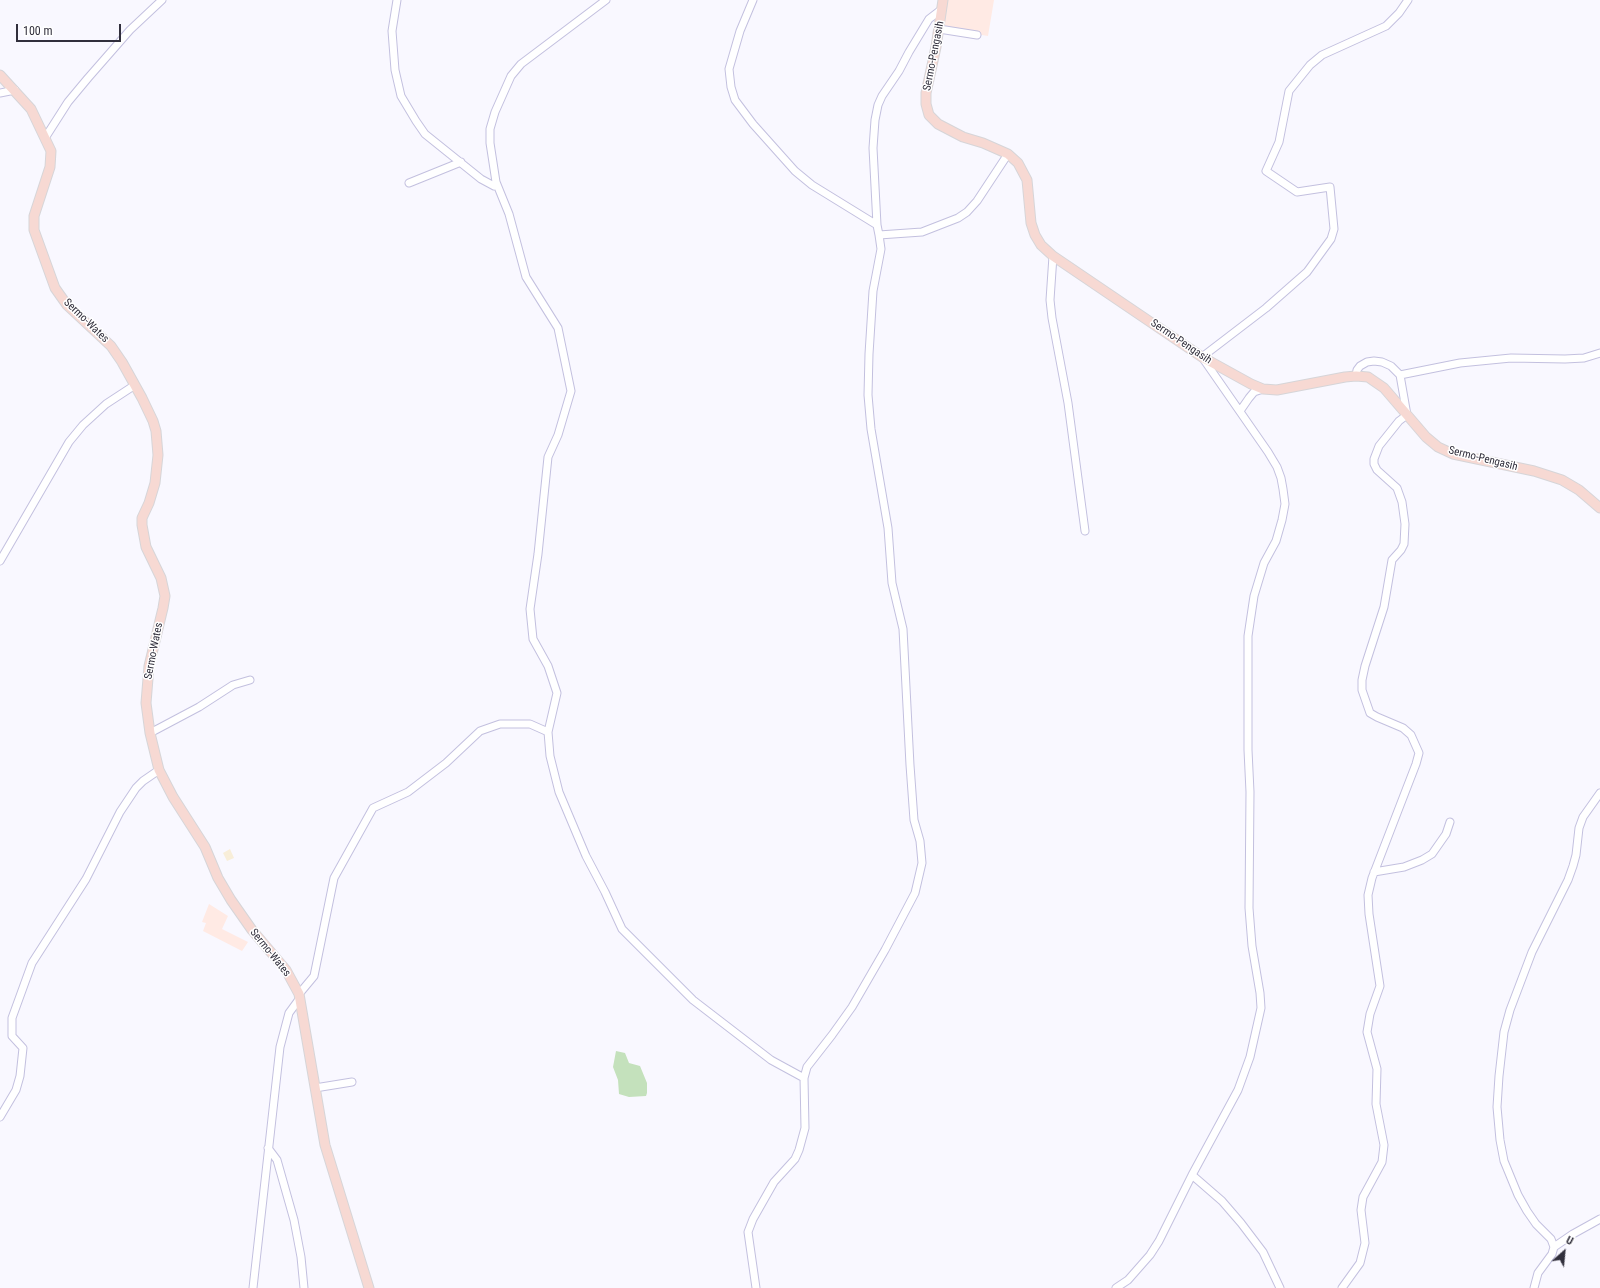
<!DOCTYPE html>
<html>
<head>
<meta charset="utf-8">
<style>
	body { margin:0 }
	#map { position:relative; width:1600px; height:1288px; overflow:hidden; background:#f9f8ff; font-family:"Roboto Condensed",sans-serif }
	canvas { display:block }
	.north { position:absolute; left:1544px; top:1232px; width:40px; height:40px; -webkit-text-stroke:3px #fff; paint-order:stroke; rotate:27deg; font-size:11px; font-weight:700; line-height:16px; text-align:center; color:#312f3c }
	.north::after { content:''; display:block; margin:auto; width:14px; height:18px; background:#312f3c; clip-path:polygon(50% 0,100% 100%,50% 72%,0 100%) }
	.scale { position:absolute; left:16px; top:24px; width:105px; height:18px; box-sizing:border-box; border:2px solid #312f3c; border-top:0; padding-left:5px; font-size:12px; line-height:14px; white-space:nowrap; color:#312f3c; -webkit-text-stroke:3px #fff; paint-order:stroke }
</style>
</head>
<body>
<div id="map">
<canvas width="1600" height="1288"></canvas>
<div class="north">U</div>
<div class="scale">100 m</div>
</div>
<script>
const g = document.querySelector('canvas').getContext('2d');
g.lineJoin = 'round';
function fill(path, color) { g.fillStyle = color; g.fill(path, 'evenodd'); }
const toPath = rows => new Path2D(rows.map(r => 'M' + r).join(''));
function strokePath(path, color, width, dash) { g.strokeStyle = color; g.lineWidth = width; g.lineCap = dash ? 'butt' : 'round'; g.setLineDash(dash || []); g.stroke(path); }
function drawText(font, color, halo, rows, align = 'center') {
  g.font = font + ' "Roboto Condensed",sans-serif'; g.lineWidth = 3; g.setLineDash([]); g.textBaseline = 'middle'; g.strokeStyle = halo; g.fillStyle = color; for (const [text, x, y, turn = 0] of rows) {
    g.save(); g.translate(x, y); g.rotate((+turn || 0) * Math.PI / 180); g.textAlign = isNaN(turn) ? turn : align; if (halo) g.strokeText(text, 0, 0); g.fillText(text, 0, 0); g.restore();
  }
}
fill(toPath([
	[230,849,234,858,227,861,223,853]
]), '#f8eed9');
fill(toPath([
	[946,0,994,0,988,36,944,29],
	[209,904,228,916,222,929,248,942,242,951,203,931,206,923,202,922]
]), '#ffeae4');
fill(toPath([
	[616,1051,625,1053,629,1063,640,1066,647,1083,647,1093,646,1096,629,1097,619,1094,618,1080,613,1067]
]), '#c4e1bc');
const minor = toPath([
	[397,0,392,31,395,70,401,96,416,121,425,134,481,179,494,186,496,182],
	[606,0,521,64,511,76,495,112,490,129,490,143,496,182,509,214,526,277,558,328,571,391,558,435,548,457,538,554,530,609,533,639,548,666,557,693,548,732,550,756,559,792,586,856,605,892,622,929,693,1000,771,1060,804,1078],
	[753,0,740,31,729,69,731,87,735,100,753,124,795,171,812,185,877,225,879,235],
	[939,29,977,35],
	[0,93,15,90],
	[45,138,68,102,88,78,130,30,162,0],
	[409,183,461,162],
	[877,225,873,148,875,120,878,105,882,96,899,71,909,52,929,19,942,9],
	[1053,256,1050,300,1052,318,1068,403,1085,531],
	[1356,376,1357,370,1360,366,1367,362,1374,361,1382,362,1391,366,1400,375,1460,363,1511,358,1565,359,1584,358,1600,353],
	[1240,411,1249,398,1254,392,1263,389],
	[0,561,69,442,83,425,106,404,135,385],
	[150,733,199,707,233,685,250,680],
	[1374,872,1404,867,1422,860,1432,854,1446,834,1450,822],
	[299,994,314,976,334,878,373,808,408,792,446,763,480,731,500,724,530,724,548,732],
	[315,1088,352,1082],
	[0,1117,16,1090,20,1076,23,1048,12,1036,12,1018,32,963,86,879,120,812,136,788,143,781,159,770],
	[268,1148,277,1160,294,1220,301,1257,304,1288],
	[1192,1175,1222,1201,1241,1223,1263,1252,1280,1288],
	[1554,1247,1573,1234,1600,1219],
	[253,1288,280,1047,289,1013,300,998],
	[756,1288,748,1232,753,1219,774,1182,795,1159,799,1150,805,1128,804,1078,807,1067,832,1035,852,1007,885,950,915,893,922,863,920,841,914,820,910,765,903,629,892,583,888,528,871,429,868,395,869,354,873,291,881,249,879,235,922,232,958,218,967,212,977,201,1008,154],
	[1116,1288,1128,1280,1150,1255,1159,1241,1192,1175,1238,1090,1250,1057,1261,1008,1260,993,1252,946,1249,908,1250,792,1248,750,1248,636,1254,596,1264,563,1276,541,1282,520,1285,504,1283,489,1281,478,1277,467,1268,452,1202,357,1266,308,1307,272,1331,239,1334,229,1330,187,1297,192,1266,171,1279,142,1289,91,1310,65,1322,55,1386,26,1399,13,1408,0],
	[1342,1288,1360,1263,1365,1243,1361,1210,1363,1197,1382,1162,1384,1145,1376,1104,1377,1069,1367,1032,1370,1014,1380,986,1369,914,1368,895,1372,878,1416,764,1419,753,1411,735,1403,728,1377,717,1370,713,1362,690,1362,680,1365,666,1384,607,1392,560,1401,550,1404,544,1405,524,1402,502,1397,488,1377,470,1374,464,1374,459,1379,446,1399,421,1407,415,1400,375],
	[1534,1288,1538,1273,1552,1254,1554,1247,1551,1239,1536,1224,1527,1211,1518,1195,1504,1161,1500,1140,1497,1107,1499,1076,1504,1032,1510,1010,1532,952,1568,880,1573,866,1576,855,1579,828,1583,817,1600,793]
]);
const major = toPath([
	[943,0,936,47,926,93,926,104,929,115,938,124,963,137,983,143,1008,154,1018,163,1027,180,1031,223,1035,235,1041,245,1053,256,1202,357,1251,384,1263,389,1277,390,1345,377,1356,376,1368,377,1384,388,1426,437,1438,447,1453,454,1534,471,1562,480,1579,490,1600,508],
	[0,75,31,109,51,151,50,167,34,216,34,230,55,288,67,305,111,346,122,362,142,398,153,421,156,431,158,455,155,483,149,503,142,518,142,525,146,547,161,578,165,596,163,608,149,666,146,703,150,733,159,770,173,797,205,847,218,878,231,900,252,930,286,970,299,994,325,1145,369,1288]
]);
strokePath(minor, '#c3c0df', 9);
strokePath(major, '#d6d5d8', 11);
strokePath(minor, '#fff', 7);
strokePath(major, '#f7d9d3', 9);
drawText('11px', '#312f3c', '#fff', [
	["Sermo-Pengasih",934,56,-79],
	["Sermo-Wates",86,321,44],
	["Sermo-Pengasih",1181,342,34],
	["Sermo-Pengasih",1483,459,14],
	["Sermo-Wates",154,651,-79],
	["Sermo-Wates",270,953,51]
]);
</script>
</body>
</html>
